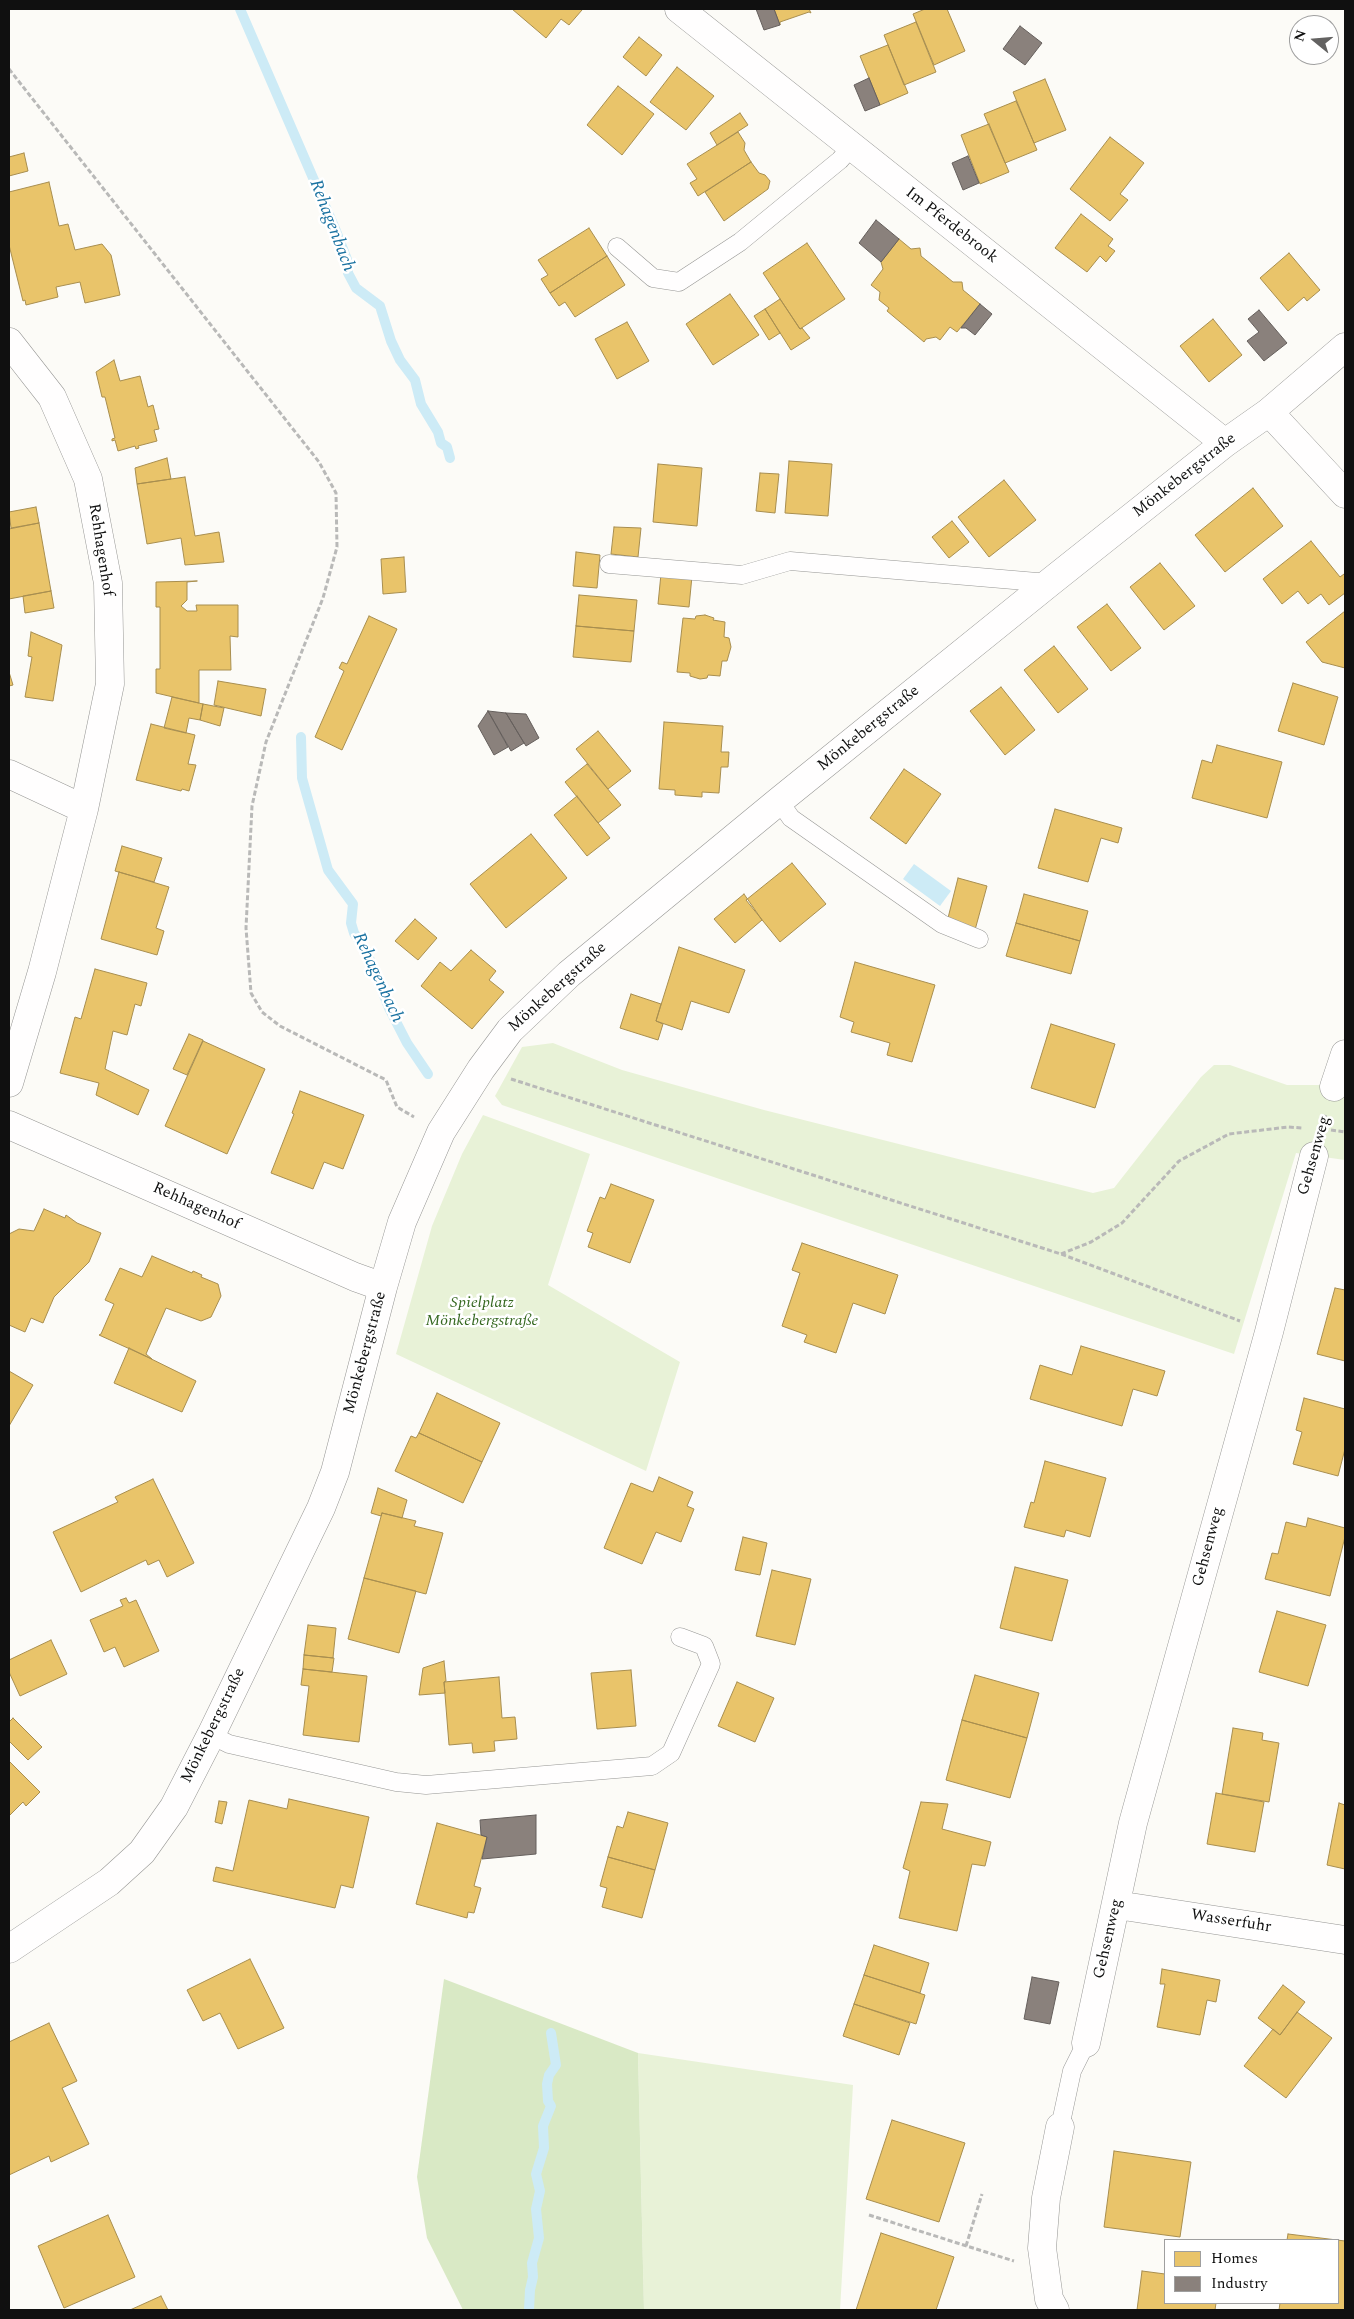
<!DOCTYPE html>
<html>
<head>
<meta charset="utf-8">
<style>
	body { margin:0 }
	#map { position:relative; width:1354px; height:2319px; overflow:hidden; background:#fcfbf7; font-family:Spectral,serif }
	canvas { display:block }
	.frame { position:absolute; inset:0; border:10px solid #101010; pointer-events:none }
	.legend { position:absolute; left:1164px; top:2239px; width:175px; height:65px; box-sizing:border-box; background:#fff; border:1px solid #9f9f9f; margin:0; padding:6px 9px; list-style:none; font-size:15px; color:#101010 }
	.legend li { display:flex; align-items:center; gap:10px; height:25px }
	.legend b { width:25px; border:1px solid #9f9f9f }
	.north { position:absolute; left:1289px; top:15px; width:50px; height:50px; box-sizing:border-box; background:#fff; border:1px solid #9f9f9f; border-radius:50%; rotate:287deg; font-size:14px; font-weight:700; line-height:20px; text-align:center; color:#101010 }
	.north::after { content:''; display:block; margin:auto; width:18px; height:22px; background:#636261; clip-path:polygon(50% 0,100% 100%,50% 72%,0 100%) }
</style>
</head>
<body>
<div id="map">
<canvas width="1354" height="2319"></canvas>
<div class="frame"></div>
<ul class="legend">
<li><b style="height:14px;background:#e9c46a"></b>Homes</li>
<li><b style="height:14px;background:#8a817c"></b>Industry</li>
</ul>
<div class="north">N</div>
</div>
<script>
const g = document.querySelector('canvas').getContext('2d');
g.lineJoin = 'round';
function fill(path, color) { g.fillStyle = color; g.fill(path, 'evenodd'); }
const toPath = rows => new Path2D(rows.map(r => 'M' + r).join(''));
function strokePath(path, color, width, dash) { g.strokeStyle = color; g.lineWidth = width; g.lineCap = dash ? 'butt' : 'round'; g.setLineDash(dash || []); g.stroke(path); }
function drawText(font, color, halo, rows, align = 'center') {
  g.font = font + ' Spectral,serif'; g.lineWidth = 5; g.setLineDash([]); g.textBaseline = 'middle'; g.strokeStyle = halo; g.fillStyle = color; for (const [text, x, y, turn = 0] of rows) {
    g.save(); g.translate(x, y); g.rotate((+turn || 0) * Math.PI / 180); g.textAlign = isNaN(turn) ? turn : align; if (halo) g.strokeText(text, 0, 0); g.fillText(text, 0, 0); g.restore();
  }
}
fill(toPath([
	[553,1043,622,1070,764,1110,1093,1193,1114,1188,1201,1077,1214,1065,1230,1065,1287,1085,1321,1085,1345,1078,1345,1160,1296,1153,1234,1354,502,1105,495,1096,522,1047],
	[483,1115,590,1154,548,1285,680,1362,646,1471,396,1354,432,1226,462,1154],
	[638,2053,853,2085,840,2310,644,2310]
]), '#e8f2d7');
fill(toPath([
	[444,1979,638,2053,644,2310,463,2310,427,2238,417,2177]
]), '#d9e9c5');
fill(toPath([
	[914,864,951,891,940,906,903,879]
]), '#cdebf6');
const homes = toPath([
	[512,9,580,9,582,10,569,25,561,19,546,38,512,9],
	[774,9,809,9,811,13,809,12,780,22,780,25,774,9],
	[925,9,947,9,965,51,934,65,913,14,925,9],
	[916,22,936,72,904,85,884,35,916,22],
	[639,37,662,55,646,76,623,57,639,37],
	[888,45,908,93,880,105,860,56,888,45],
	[677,67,714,96,686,130,650,102,677,67],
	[1045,79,1066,130,1034,143,1013,92,1045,79],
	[618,86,654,114,622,155,587,125,618,86],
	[1016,101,1037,150,1005,163,984,114,1016,101],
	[740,113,748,125,717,145,710,133,740,113],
	[989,124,1009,172,980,184,961,135,989,124],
	[738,132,745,143,744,150,751,162,698,196,690,183,697,179,687,164,738,132],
	[1110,137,1144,163,1120,194,1128,200,1110,221,1070,189,1110,137],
	[24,153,28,171,9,176,9,157,24,153],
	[751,162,759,173,765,175,770,181,768,189,724,221,705,192,751,162],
	[49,182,59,226,68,224,75,250,102,244,111,255,120,295,85,303,80,282,56,287,58,297,26,305,25,300,23,301,9,245,9,192,49,182],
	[1081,214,1113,239,1108,246,1115,251,1106,262,1100,256,1087,272,1055,248,1081,214],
	[589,228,607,256,550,293,541,279,548,275,538,260,589,228],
	[899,239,911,249,920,248,921,256,953,282,962,282,963,290,980,304,957,332,950,327,940,340,936,337,926,339,924,342,887,311,889,308,879,300,880,292,871,285,883,269,881,262,899,239],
	[807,243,845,299,800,329,763,273,807,243],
	[1289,253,1320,290,1307,301,1304,297,1288,311,1260,278,1289,253],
	[607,256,625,285,575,317,565,302,559,306,550,293,607,256],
	[730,294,759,335,713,365,686,324,730,294],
	[780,299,800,329,802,328,810,338,791,350,765,309,780,299],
	[765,309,780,333,769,340,754,316,765,309],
	[1213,319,1242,355,1209,382,1180,346,1213,319],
	[627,322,649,361,617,379,595,339,627,322],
	[114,360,120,381,140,376,148,407,153,405,159,429,154,430,157,441,138,446,139,448,136,449,135,446,118,451,115,440,112,441,112,439,115,438,105,397,102,397,96,372,114,360],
	[167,458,171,479,137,484,135,468,167,458],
	[789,461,832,464,828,516,785,513,789,461],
	[658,464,702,468,697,526,653,522,658,464],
	[760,473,779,474,775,513,756,511,760,473],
	[185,477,195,536,219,532,224,562,185,565,181,538,147,544,137,484,185,477],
	[1004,480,1036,520,989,557,958,517,1004,480],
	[1253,488,1283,526,1225,572,1195,535,1253,488],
	[36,507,39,523,11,528,9,512,36,507],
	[952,521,969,542,949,558,932,537,952,521],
	[39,523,51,591,9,599,9,529,39,523],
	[614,527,641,528,638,557,611,554,614,527],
	[1311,541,1340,577,1344,574,1345,575,1345,593,1329,605,1321,594,1308,604,1298,591,1282,604,1263,579,1311,541],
	[576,552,600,555,597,588,573,586,576,552],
	[404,557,406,592,383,594,381,559,404,557],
	[1160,563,1195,606,1164,630,1130,587,1160,563],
	[661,574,692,576,689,607,658,604,661,574],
	[197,581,187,582,187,600,181,606,187,611,197,611,196,605,238,605,238,637,230,636,231,670,199,670,199,703,156,693,156,669,160,669,160,607,156,607,156,582,197,581],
	[51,591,54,608,25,613,23,596,51,591],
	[579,595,637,600,634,631,576,626,579,595],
	[1107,604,1141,648,1111,671,1077,627,1107,604],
	[1345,611,1345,668,1322,662,1306,642,1345,611],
	[705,615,714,618,713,620,725,622,724,637,729,638,731,647,727,661,722,661,720,676,708,675,707,678,700,679,690,676,690,673,677,672,683,618,695,619,696,616,705,615],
	[369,616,397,629,342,750,315,737,344,671,339,668,342,662,347,664,369,616],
	[576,626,634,631,631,662,573,657,576,626],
	[31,632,62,645,53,701,25,697,32,657,28,656,31,632],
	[1054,646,1088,689,1058,713,1024,670,1054,646],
	[9,672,13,685,9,686,9,672],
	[218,681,266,689,261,716,214,705,218,681],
	[1293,683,1338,697,1324,745,1278,731,1293,683],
	[1001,687,1035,730,1005,755,970,711,1001,687],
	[172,697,203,704,200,720,189,718,186,733,164,728,172,697],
	[203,704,224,708,220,726,200,720,203,704],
	[664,722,723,726,721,752,729,752,728,767,721,767,719,793,702,792,702,797,675,795,675,790,659,789,664,722],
	[151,724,195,735,188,764,196,765,189,791,182,789,181,791,136,780,151,724],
	[598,731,631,771,608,789,576,749,598,731],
	[1217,745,1282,762,1267,818,1192,798,1202,760,1212,763,1217,745],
	[587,764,621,805,598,823,565,782,587,764],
	[904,769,941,794,906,844,870,818,904,769],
	[577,796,610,838,587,856,554,815,577,796],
	[1055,809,1122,828,1118,843,1101,838,1088,882,1038,868,1055,809],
	[531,834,567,878,506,928,470,884,531,834],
	[122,846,162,858,154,882,115,871,122,846],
	[792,863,826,904,780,942,746,900,792,863],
	[119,872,169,887,156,928,164,931,157,955,101,939,119,872],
	[958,878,987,886,975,930,947,922,958,878],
	[744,894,762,920,735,943,714,919,744,894],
	[1024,894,1088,911,1080,941,1016,923,1024,894],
	[415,919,437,938,418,960,395,941,415,919],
	[1016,923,1080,941,1071,974,1006,956,1016,923],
	[679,947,745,970,729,1013,691,1001,682,1030,656,1021,679,947],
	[471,950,496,971,489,980,504,992,472,1029,421,986,440,962,451,971,471,950],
	[855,962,935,985,912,1062,887,1055,890,1043,851,1032,854,1022,840,1017,855,962],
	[95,969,147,983,141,1006,135,1004,127,1035,113,1031,105,1069,149,1090,138,1115,96,1095,99,1083,60,1073,75,1017,81,1019,95,969],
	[631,994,661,1004,656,1021,663,1024,658,1040,620,1028,631,994],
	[1051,1024,1115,1044,1095,1108,1031,1088,1051,1024],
	[189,1034,203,1040,187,1075,173,1069,189,1034],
	[203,1041,265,1069,227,1154,165,1126,203,1041],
	[300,1091,364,1115,343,1169,324,1162,313,1189,271,1173,294,1114,292,1113,300,1091],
	[611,1184,654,1200,630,1263,588,1247,593,1233,587,1231,600,1197,605,1199,611,1184],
	[44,1209,65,1218,66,1215,77,1223,101,1233,89,1262,54,1297,43,1323,31,1318,25,1332,9,1325,9,1234,19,1229,34,1231,44,1209],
	[802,1243,898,1275,885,1314,853,1303,836,1353,804,1342,807,1335,782,1326,800,1273,792,1270,802,1243],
	[152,1256,192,1273,193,1271,202,1275,201,1277,218,1284,221,1296,211,1317,201,1321,166,1308,146,1354,152,1359,99,1335,101,1334,114,1304,105,1300,120,1268,142,1277,152,1256],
	[1335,1288,1345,1290,1345,1361,1317,1354,1335,1288],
	[1081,1346,1165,1371,1157,1396,1133,1389,1122,1426,1030,1399,1040,1365,1072,1375,1081,1346],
	[129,1348,196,1381,182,1412,114,1383,129,1348],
	[9,1371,33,1385,9,1426,9,1371],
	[437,1393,500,1423,482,1462,419,1433,437,1393],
	[1304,1398,1345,1409,1345,1449,1338,1476,1293,1464,1302,1432,1296,1430,1304,1398],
	[419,1433,482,1462,463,1503,395,1471,411,1436,416,1438,419,1433],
	[1045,1461,1106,1478,1090,1537,1066,1530,1064,1537,1024,1527,1031,1502,1034,1503,1045,1461],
	[659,1477,693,1492,687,1506,694,1509,681,1542,656,1532,642,1564,604,1548,631,1483,653,1492,659,1477],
	[153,1479,194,1563,167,1577,159,1560,148,1565,146,1560,81,1592,53,1532,118,1502,115,1497,153,1479],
	[378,1488,407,1500,402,1518,382,1513,381,1516,371,1513,378,1488],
	[382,1513,416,1521,414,1526,443,1533,426,1594,364,1578,382,1513],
	[1308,1518,1345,1528,1345,1537,1330,1596,1265,1579,1272,1553,1278,1554,1286,1522,1306,1527,1308,1518],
	[743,1537,767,1543,760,1575,735,1570,743,1537],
	[1015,1567,1068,1580,1052,1641,1000,1628,1015,1567],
	[772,1570,811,1579,795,1645,756,1636,772,1570],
	[364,1578,416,1591,399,1653,348,1639,364,1578],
	[126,1598,129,1603,136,1600,159,1651,124,1667,115,1647,104,1652,90,1620,123,1606,120,1600,126,1598],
	[1277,1611,1326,1625,1308,1686,1259,1672,1277,1611],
	[308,1625,336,1628,333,1658,304,1655,308,1625],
	[51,1640,67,1674,20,1696,9,1672,9,1660,51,1640],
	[304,1655,334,1658,332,1672,303,1669,304,1655],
	[444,1661,446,1681,444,1682,445,1693,419,1695,423,1668,444,1661],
	[303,1669,367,1676,359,1742,303,1735,309,1686,301,1685,303,1669],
	[631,1670,636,1726,597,1729,591,1673,631,1670],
	[975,1675,1039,1693,1027,1738,962,1720,975,1675],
	[499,1677,502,1718,515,1717,517,1739,494,1741,495,1751,473,1753,472,1743,449,1745,444,1682,499,1677],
	[737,1682,774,1698,755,1742,718,1726,737,1682],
	[13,1718,42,1747,28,1760,9,1741,9,1722,13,1718],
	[962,1720,1027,1738,1010,1798,946,1780,962,1720],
	[1233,1728,1263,1733,1262,1740,1279,1743,1269,1802,1222,1794,1233,1728],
	[9,1761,40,1792,26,1806,23,1802,9,1816,9,1761],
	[1216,1793,1264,1802,1255,1852,1207,1844,1216,1793],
	[289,1799,369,1817,353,1888,341,1885,335,1908,213,1881,216,1867,233,1871,249,1800,287,1809,289,1799],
	[219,1801,227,1802,222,1824,215,1822,219,1801],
	[921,1802,948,1804,942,1829,991,1842,985,1866,972,1864,957,1931,899,1918,910,1871,903,1868,921,1802],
	[1339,1803,1345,1805,1345,1869,1327,1865,1339,1803],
	[628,1812,668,1823,655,1870,608,1857,617,1826,623,1828,628,1812],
	[437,1823,487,1837,474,1886,481,1888,474,1913,468,1912,467,1918,416,1904,437,1823],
	[608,1857,655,1870,642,1918,602,1907,607,1888,600,1886,608,1857],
	[874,1945,929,1963,920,1993,864,1975,874,1945],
	[250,1959,284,2028,238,2049,220,2013,203,2021,187,1990,250,1959],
	[1162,1969,1220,1980,1216,2002,1207,2000,1200,2035,1157,2027,1165,1984,1160,1984,1162,1969],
	[864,1975,925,1995,916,2024,854,2004,864,1975],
	[1283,1985,1305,2002,1280,2035,1258,2018,1283,1985],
	[854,2004,910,2023,899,2055,843,2036,854,2004],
	[1297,2012,1332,2038,1286,2098,1244,2066,1273,2029,1280,2035,1297,2012],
	[49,2023,77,2081,62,2088,89,2144,51,2162,49,2156,9,2175,9,2042,49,2023],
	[892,2120,965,2143,939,2222,866,2199,892,2120],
	[1114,2151,1191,2162,1180,2237,1104,2227,1114,2151],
	[108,2215,135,2277,64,2308,38,2246,108,2215],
	[881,2233,954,2257,936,2310,856,2310,881,2233],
	[1288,2234,1345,2241,1345,2310,1279,2310,1280,2303,1338,2303,1338,2240,1287,2240,1288,2234],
	[1142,2271,1165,2274,1165,2303,1216,2303,1215,2310,1137,2310,1142,2271],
	[161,2296,168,2310,130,2310,161,2296]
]);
fill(homes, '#e9c46a');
strokePath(homes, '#a88e4f', 1);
const industry = toPath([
	[756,9,774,9,780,25,764,30,756,9],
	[1020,26,1042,43,1025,65,1003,49,1020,26],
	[869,78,880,105,865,111,854,85,869,78],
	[968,156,979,183,963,190,952,163,968,156],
	[876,220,899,239,881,262,859,243,876,220],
	[980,304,992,314,975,335,966,328,961,328,980,304],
	[1259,310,1287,343,1264,361,1247,341,1259,332,1248,319,1259,310],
	[488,711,506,713,524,743,511,751,488,711],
	[488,711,508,747,494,755,478,726,488,711],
	[506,713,526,714,539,738,526,746,506,713],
	[536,1815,536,1854,482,1859,487,1837,481,1835,480,1820,536,1815],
	[1032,1977,1059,1982,1050,2024,1024,2019,1032,1977]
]);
fill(industry, '#8a817c');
strokePath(industry, '#655f5c', 1);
strokePath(toPath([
	[240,9,336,231,348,262,348,273,356,288,380,306,391,341,400,360,415,380,421,404,438,432,441,443,447,447,450,458],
	[301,737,302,778,328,870,353,904,351,923,354,933,366,950,389,1008,407,1043,428,1074],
	[529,2310,530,2290,533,2277,532,2263,539,2238,536,2209,540,2191,536,2174,544,2148,543,2126,551,2106,548,2101,547,2084,549,2075,556,2065,551,2033]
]), '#cdebf6', 10);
const lane = toPath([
	[617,247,653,278,679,282,740,242,840,160,851,147],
	[609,564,742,575,790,561,1049,583],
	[779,801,791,818,942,924,979,939],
	[211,1735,229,1744,396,1782,426,1785,652,1766,671,1753,711,1664,704,1646,680,1637],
	[1060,2127,1072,2071,1086,2043]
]);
const street = toPath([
	[679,9,1225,443],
	[9,342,52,397,88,479,108,583,110,684,84,809,42,972,9,1083],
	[1269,412,1345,494],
	[9,774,84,809],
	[1334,1087,1345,1054],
	[9,1125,355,1277,383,1287],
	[1117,1905,1345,1940],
	[9,1949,109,1882,142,1852,174,1807,211,1735,321,1508,335,1472,383,1287,402,1222,441,1132,481,1069,510,1030,569,974,779,801,1049,583,1225,443,1269,412,1345,347],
	[1086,2043,1133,1823,1269,1332,1314,1156],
	[1055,2310,1049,2299,1042,2248,1046,2198,1060,2127]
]);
strokePath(lane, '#969694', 19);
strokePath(street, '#969694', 29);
strokePath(toPath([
	[9,69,319,462,336,493,337,547,323,598,266,742,252,806,246,928,251,993,262,1012,280,1026,386,1080,397,1107,414,1117],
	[511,1079,1061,1254,1240,1321],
	[1322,1127,1326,1114],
	[1331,1130,1345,1132],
	[1061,1254,1091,1242,1122,1223,1179,1161,1229,1134,1288,1127,1302,1128],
	[869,2215,1014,2261],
	[966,2246,982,2194]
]), '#b9b9b8', 3, [5, 2.5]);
strokePath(lane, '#fffefe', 18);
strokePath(street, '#fffefe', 28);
drawText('16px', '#101010', '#fff', [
	["Im Pferdebrook",951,226,38],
	["Mönkebergstraße",1185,476,-38],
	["Rehhagenhof",100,550,81],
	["Mönkebergstraße",869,729,-39],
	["Mönkebergstraße",558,988,-42],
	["Gehsenweg",1315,1156,-74],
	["Rehhagenhof",196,1207,24],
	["Mönkebergstraße",366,1353,-75],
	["Gehsenweg",1209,1547,-75],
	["Mönkebergstraße",214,1726,-64],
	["Wasserfuhr",1231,1922,9],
	["Gehsenweg",1109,1939,-77]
]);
drawText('italic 16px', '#356820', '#fff', [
	["Spielplatz",482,1304],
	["Mönkebergstraße",482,1322]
]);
drawText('italic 18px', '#1a72a1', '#fff', [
	["Rehagenbach",331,226,69],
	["Rehagenbach",377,978,65]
]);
</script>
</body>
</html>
